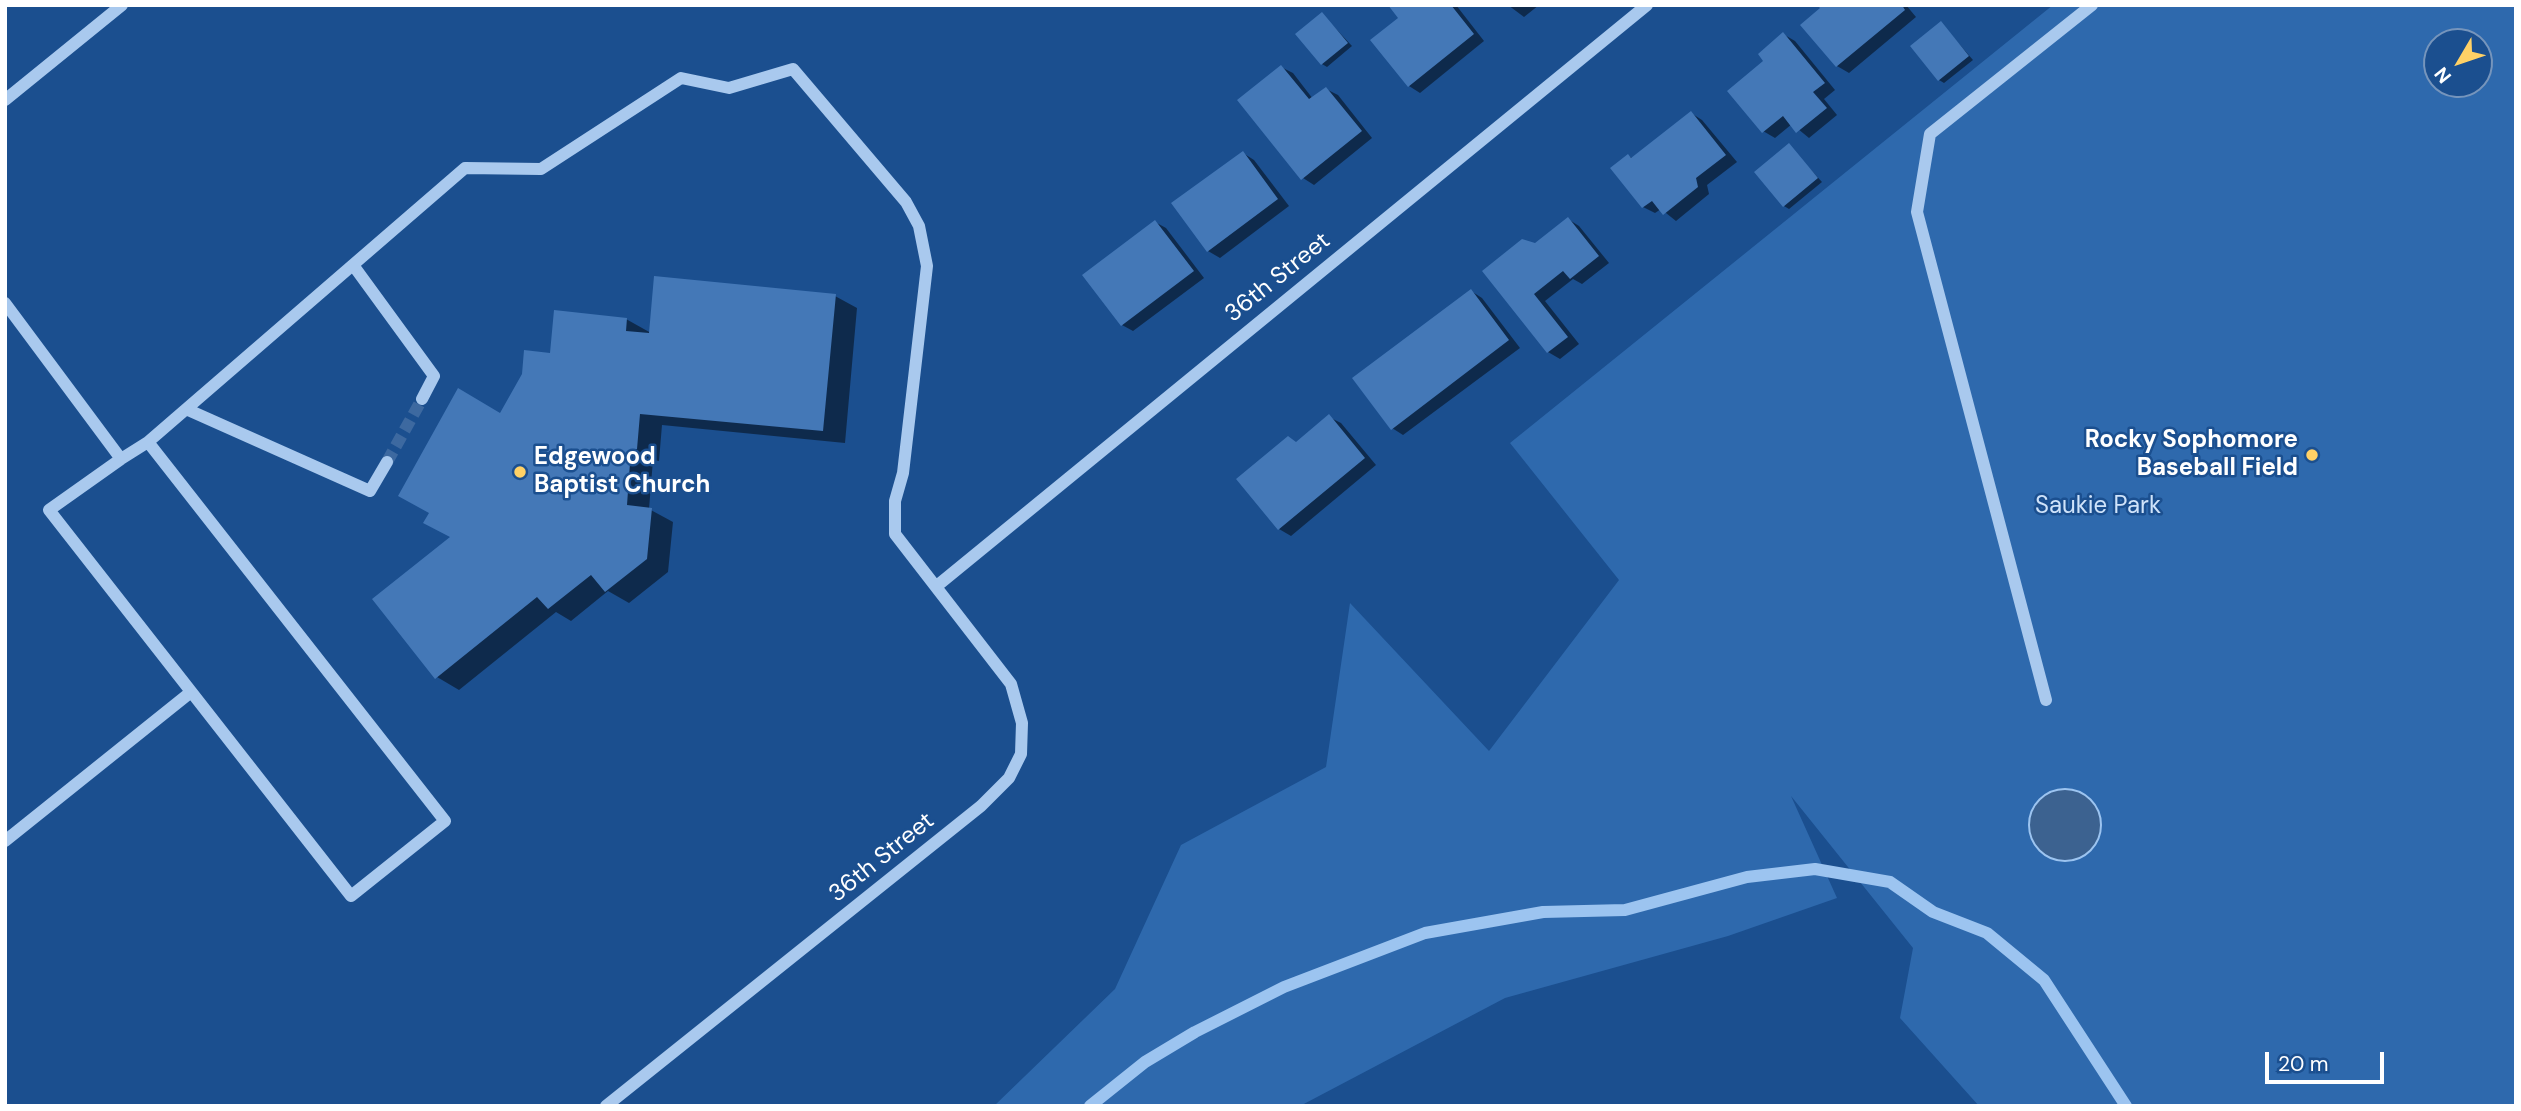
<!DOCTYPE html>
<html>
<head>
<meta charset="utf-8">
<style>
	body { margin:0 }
	#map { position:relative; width:2521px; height:1111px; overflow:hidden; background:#1b4f8f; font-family:"DM Sans",sans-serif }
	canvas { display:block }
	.frame { position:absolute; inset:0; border:7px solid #fff; pointer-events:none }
	.north { position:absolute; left:2423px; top:28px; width:70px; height:70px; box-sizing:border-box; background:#1b4f8f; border:2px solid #7695bc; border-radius:50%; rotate:231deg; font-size:19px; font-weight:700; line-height:28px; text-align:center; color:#fff }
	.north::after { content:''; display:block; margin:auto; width:24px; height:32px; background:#ffd166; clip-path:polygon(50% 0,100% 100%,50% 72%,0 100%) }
	.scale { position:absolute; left:2265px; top:1052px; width:119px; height:32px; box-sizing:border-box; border:4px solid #fff; border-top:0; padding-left:9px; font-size:21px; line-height:24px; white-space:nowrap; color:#fff; -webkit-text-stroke:5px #1b4f8f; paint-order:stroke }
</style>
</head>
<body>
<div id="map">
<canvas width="2521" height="1111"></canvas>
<div class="frame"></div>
<div class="north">N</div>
<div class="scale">20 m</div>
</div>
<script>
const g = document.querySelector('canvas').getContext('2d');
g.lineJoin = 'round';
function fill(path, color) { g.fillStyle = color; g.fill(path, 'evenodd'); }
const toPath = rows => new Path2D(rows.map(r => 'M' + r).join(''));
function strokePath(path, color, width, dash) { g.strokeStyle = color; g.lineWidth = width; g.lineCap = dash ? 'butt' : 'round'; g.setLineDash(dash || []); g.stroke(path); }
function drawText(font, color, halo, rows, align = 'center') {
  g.font = font + ' "DM Sans",sans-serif'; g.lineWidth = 5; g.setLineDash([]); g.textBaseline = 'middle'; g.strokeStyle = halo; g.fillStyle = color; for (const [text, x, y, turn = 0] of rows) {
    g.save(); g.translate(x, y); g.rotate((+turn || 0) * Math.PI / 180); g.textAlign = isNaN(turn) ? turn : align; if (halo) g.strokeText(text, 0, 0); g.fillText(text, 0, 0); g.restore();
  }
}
fill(toPath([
	[2053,5,2516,5,2516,1106,1979,1106,1900,1018,1913,948,1791,796,1837,898,1728,936,1505,998,1300,1106,994,1106,1115,989,1181,845,1326,767,1350,603,1489,751,1619,580,1510,443],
	[2437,42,2479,42,2479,84,2437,84]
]), '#2e69ad');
const water = toPath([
	'2029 825a36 36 0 1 1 72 0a36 36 0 1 1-72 0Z'
]);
fill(water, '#3c6290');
strokePath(water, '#9cc4f0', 2);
fill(toPath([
	[1390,5,1456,5,1484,41,1420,93,1409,86,1400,18],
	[1508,5,1539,5,1524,17],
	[1820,5,1906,5,1916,17,1849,73,1837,66,1803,25,1823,8],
	[1322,14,1352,46,1327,67,1322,64],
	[1941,23,1973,60,1944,83,1939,80],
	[1783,34,1795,41,1835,90,1824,99,1837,115,1809,138,1792,124,1775,138,1763,131],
	[1281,67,1293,73,1313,99,1326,89,1338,95,1372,138,1314,185,1303,178],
	[1691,113,1702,120,1737,162,1707,185,1709,194,1676,221,1661,209,1655,213,1643,207,1628,156,1632,158],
	[1789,146,1822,182,1789,209,1784,206],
	[1243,153,1254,160,1289,206,1220,258,1208,251],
	[1568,219,1579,226,1609,263,1582,284,1573,279,1545,301,1579,344,1560,359,1548,352,1484,271,1536,245],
	[1155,222,1166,228,1204,278,1133,331,1122,325],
	[1471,291,1482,298,1520,348,1403,435,1392,428],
	[835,296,857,308,845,443,662,425,659,461,653,460,649,509,673,522,668,572,629,603,608,591,571,621,556,612,459,690,437,677,501,415,552,355,626,319,651,333],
	[1329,417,1341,423,1376,465,1291,536,1279,529,1297,444]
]), '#0007');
strokePath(toPath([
	[1090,1106,1145,1062,1195,1032,1284,987,1425,933,1543,912,1625,910,1747,877,1815,869,1890,882,1933,912,1987,933,2044,980,2126,1106]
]), '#9cc4f0', 12);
fill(toPath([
	[1388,5,1451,5,1474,34,1408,87,1370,40,1398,18],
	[1817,5,1902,5,1905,10,1836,67,1800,25,1820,8],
	[1322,12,1348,43,1321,65,1295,34],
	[1941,21,1969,56,1938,81,1910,46],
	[1783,32,1825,83,1813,92,1827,108,1796,133,1783,116,1762,133,1727,91,1763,61,1758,54],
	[1281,65,1309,99,1326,87,1362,131,1301,180,1237,100],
	[1691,111,1726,155,1696,178,1698,187,1663,215,1652,201,1642,208,1610,168,1628,154,1631,158],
	[1789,143,1818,178,1783,207,1754,172],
	[1243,151,1278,199,1207,252,1171,203],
	[1568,217,1599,256,1570,279,1563,271,1534,294,1568,337,1547,353,1482,271,1522,239,1535,243],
	[1155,220,1194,271,1121,326,1082,275],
	[654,276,836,294,823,431,640,414,637,449,631,449,627,505,652,508,647,559,605,592,591,575,548,609,537,597,435,679,372,599,450,537,423,523,429,513,398,496,458,388,500,413,522,374,524,350,550,353,554,310,627,318,626,331,649,333],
	[1471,289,1509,340,1391,430,1352,378],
	[1329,414,1365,458,1278,530,1236,479,1288,436,1296,442]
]), '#4478b7');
strokePath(toPath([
	[387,462,422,399]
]), '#3d69a0', 12, [12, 6]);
strokePath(toPath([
	[5,100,122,5],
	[353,265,434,376,422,399],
	[5,303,121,459,49,510,351,896,445,821,148,442],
	[186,409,370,491,387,462],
	[121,459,148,442,465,168,541,169,681,78,729,88,793,69,906,202,919,226,927,266,903,473,895,501,895,534,1011,684,1022,723,1021,754,1009,778,981,806,606,1106],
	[938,585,1647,5],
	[2046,700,1917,212,1930,134,2092,5],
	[5,841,191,692]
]), '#a9c9ee', 12);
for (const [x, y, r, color] of [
	[2312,455,7,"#ffd166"],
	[520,472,7,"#ffd166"]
]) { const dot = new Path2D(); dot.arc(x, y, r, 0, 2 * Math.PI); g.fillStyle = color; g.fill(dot); strokePath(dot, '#1b4f8f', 2.5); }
drawText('24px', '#fff', '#1b4f8f', [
	["36th Street",1278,278,-39],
	["36th Street",882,858,-39]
]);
drawText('bold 24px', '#fff', '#1b4f8f', [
	["Rocky Sophomore",2298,441],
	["Baseball Field",2298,469],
	["Edgewood",534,458,"left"],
	["Baptist Church",534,486,"left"]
], 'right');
drawText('24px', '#cfe3fa', '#1b4f8f', [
	["Saukie Park",2098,507]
]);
</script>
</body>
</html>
